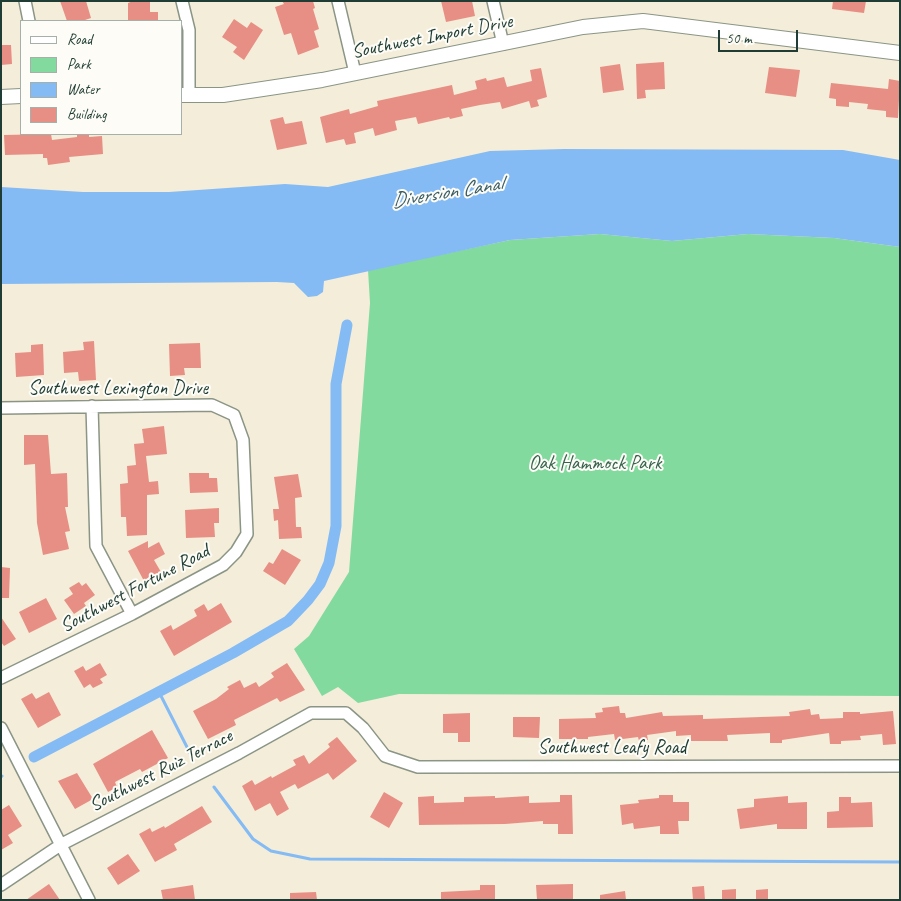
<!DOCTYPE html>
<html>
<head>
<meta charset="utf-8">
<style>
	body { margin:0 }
	#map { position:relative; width:901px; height:901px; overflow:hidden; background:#f4edd9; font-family:Caveat,sans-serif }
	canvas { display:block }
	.frame { position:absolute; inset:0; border:2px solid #1f3d34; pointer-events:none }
	.legend { position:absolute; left:20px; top:20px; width:162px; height:115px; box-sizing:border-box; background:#fdfcf7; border:1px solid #a4b0a9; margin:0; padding:6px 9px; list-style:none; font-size:15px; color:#1f3d34 }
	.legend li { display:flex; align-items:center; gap:10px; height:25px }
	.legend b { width:25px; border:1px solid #a4b0a9 }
	.scale { position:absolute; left:718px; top:30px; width:80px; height:22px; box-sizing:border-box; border:2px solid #1f3d34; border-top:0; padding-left:6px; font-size:15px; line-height:18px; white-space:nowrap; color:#1f3d34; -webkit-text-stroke:4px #fdfcf7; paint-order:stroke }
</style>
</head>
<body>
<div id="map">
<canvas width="901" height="901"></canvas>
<div class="frame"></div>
<ul class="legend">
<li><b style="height:6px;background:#fff"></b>Road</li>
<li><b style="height:14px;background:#82da9e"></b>Park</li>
<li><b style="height:14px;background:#84bbf4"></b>Water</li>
<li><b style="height:14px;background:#e78f84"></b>Building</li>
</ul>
<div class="scale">50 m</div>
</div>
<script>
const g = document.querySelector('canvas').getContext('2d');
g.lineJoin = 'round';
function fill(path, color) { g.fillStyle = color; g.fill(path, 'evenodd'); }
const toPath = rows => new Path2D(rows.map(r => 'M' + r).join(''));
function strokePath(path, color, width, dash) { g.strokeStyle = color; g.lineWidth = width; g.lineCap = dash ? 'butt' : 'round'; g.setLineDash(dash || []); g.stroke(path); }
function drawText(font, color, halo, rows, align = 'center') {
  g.font = font + ' Caveat,sans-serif'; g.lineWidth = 4; g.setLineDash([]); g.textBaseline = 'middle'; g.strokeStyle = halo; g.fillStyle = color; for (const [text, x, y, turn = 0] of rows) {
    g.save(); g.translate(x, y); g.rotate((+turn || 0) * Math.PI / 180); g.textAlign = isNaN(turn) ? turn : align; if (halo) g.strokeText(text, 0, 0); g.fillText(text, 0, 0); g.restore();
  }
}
fill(toPath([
	[600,234,672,241,748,234,834,238,900,247,900,696,399,694,358,703,338,687,322,696,294,649,309,636,349,572,370,303,368,270,510,240]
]), '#82da9e');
fill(toPath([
	[564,149,843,150,900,160,900,247,834,238,748,234,672,241,600,234,510,240,324,281,323,292,317,296,308,297,294,283,277,282,1,284,1,187,83,192,169,192,285,184,328,187,490,151]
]), '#84bbf4');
strokePath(toPath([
	[159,692,191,755],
	[1,777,2,776],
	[214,787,253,839,271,851,310,859,900,862]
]), '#84bbf4', 3);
strokePath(toPath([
	[34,757,233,653,288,621,308,600,320,584,329,563,336,526,336,384,347,325]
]), '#84bbf4', 11);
fill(toPath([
	[60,1,86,1,91,18,82,21,67,21],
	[133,1,150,1,150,12,158,12,158,21,128,21,128,3],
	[282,1,313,1,315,8,313,9,319,29,314,31,319,47,298,55,291,33,284,35,275,7,284,4],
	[441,1,472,1,475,16,446,22],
	[833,1,866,1,864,13,832,9],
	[234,19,247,28,251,22,263,30,244,60,233,52,237,47,222,37],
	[1,45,11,45,12,64,1,65],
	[664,62,665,89,645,90,646,98,637,99,636,64],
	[620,64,624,90,603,93,600,67],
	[769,67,800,70,796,97,765,93],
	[541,68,547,97,537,100,539,106,531,108,529,101,502,109,500,102,480,105,461,109,463,116,450,119,449,117,418,124,416,117,395,121,397,130,375,136,373,128,354,133,356,143,346,145,344,139,326,143,320,117,349,109,350,114,378,106,377,101,452,85,454,95,477,89,475,81,486,78,487,81,504,77,507,87,532,81,530,70],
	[889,79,900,81,898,118,886,117,886,111,867,109,868,104,849,102,849,107,836,106,836,99,829,98,831,83,888,89],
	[283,117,285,124,302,121,307,144,277,150,270,120],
	[51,134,52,140,77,137,77,134,89,134,89,137,102,136,103,154,69,157,70,162,48,165,47,158,43,158,43,154,5,155,4,135],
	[94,341,96,380,79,381,78,372,64,373,63,352,84,350,83,342],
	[200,343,201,368,184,368,185,375,170,376,169,344],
	[43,344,44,375,16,377,15,353,31,352,31,345],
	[164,426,167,454,146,456,149,482,158,481,159,494,147,495,147,535,127,536,126,517,121,517,120,484,128,483,127,466,136,465,134,444,144,443,142,429],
	[24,435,48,435,51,474,67,473,68,507,65,507,70,531,65,532,69,549,43,555,37,523,35,464,24,465],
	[189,473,209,473,209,478,217,478,218,492,190,493],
	[298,474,302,497,295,498,296,527,301,527,302,538,279,539,278,520,274,521,273,509,279,509,274,477],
	[219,508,219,523,214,523,215,537,186,538,185,510],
	[148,541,148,548,159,542,165,554,154,560,161,572,144,581,128,551],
	[282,549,301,560,285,585,263,571,269,562,273,564],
	[1,567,10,568,9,598,1,598],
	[79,582,82,586,86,583,95,595,84,603,86,606,74,614,64,600,73,594,69,588],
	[46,598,57,619,29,633,19,612],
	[221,603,232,622,174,656,160,631,171,625,173,630,197,616,194,610,204,604,208,611],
	[1,617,16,639,4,646,1,642],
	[100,663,107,675,100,679,103,683,93,688,90,684,84,688,74,671,83,666,86,671],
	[287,663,305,690,280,702,277,698,234,720,236,725,208,739,193,711,216,699,229,689,227,687,240,680,244,688,256,682,259,687,274,677,271,673],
	[49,692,61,715,38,728,21,699,32,693,36,699],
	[619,706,620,713,625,713,626,718,662,712,663,716,703,715,703,719,790,716,789,712,810,709,811,715,819,714,820,719,843,718,843,712,860,712,860,714,893,711,896,744,883,745,882,734,860,736,861,740,841,741,841,744,830,744,829,733,782,740,782,743,770,743,770,733,727,735,728,741,691,741,691,735,676,736,676,731,647,735,648,740,639,741,638,737,615,740,614,734,588,737,588,739,559,739,559,719,596,718,595,713,603,712,602,708],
	[470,713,470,742,458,742,458,733,443,733,443,714],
	[513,717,540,717,539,738,513,737],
	[152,730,168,758,142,772,140,769,115,782,117,787,108,792,93,764],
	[337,737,357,761,333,780,328,773,298,789,295,784,280,792,289,809,277,816,270,803,255,811,242,786,252,780,255,785,271,776,272,778,296,765,293,760,304,755,309,764,330,747,328,744],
	[77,773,93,799,75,809,58,781],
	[384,792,403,803,389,828,370,817],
	[560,795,572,795,573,834,558,834,558,824,543,824,543,821,505,824,419,825,418,797,434,796,434,803,464,802,464,797,495,796,495,798,529,796,529,803,560,802],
	[659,795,673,795,673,802,689,802,689,821,678,821,679,834,660,834,660,826,634,829,633,823,622,825,620,805,639,803,638,800,659,798],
	[788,796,788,803,807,802,807,829,777,829,777,824,740,829,737,809,754,807,754,799],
	[839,797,851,797,851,803,872,802,873,827,827,828,827,812,839,811],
	[9,805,22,826,8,835,13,843,1,850,1,810],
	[202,806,212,822,174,844,177,850,155,862,139,834,150,828,152,832,164,826,165,828],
	[128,854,140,871,118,885,107,868],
	[49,884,60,900,26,900],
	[573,884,573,900,537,900,536,885],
	[193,885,195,900,163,900,161,890],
	[480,885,495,885,495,900,441,900,441,892,480,890],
	[704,886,705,900,693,900,692,887],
	[736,889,736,900,722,900,722,890],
	[768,889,768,900,756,900,756,890],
	[625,891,626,900,600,900,600,895],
	[316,892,317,900,290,900,290,893]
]), '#e78f84');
const minor = toPath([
	[25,1,29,21],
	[182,1,189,30,189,95],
	[338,1,355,73],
	[493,1,503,44],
	[92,406,96,546,132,614],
	[1,408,212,405,234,415,243,440,247,534,236,552,223,565,132,614,1,678],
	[1,728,89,900],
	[1,885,62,844,239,753,311,713,346,713,363,728,385,756,418,767,900,766]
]);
const tertiary = toPath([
	[181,95,223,95,322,80,583,27,643,21,900,53],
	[1,97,21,96]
]);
strokePath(minor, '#8a9586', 14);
strokePath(tertiary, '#8a9586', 16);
strokePath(minor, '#fff', 11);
strokePath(tertiary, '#fff', 14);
drawText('20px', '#1f3d34', '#fdfcf7', [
	["Southwest Import Drive",432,37,-11],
	["Southwest Lexington Drive",118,389],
	["Southwest Fortune Road",135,589,-28],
	["Southwest Leafy Road",612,748],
	["Southwest Ruiz Terrace",161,771,-27]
]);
drawText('20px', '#38644e', '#fdfcf7', [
	["Oak Hammock Park",595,464]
]);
drawText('italic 21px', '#385c64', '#fdfcf7', [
	["Diversion Canal",447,193,-9]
]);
</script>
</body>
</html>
